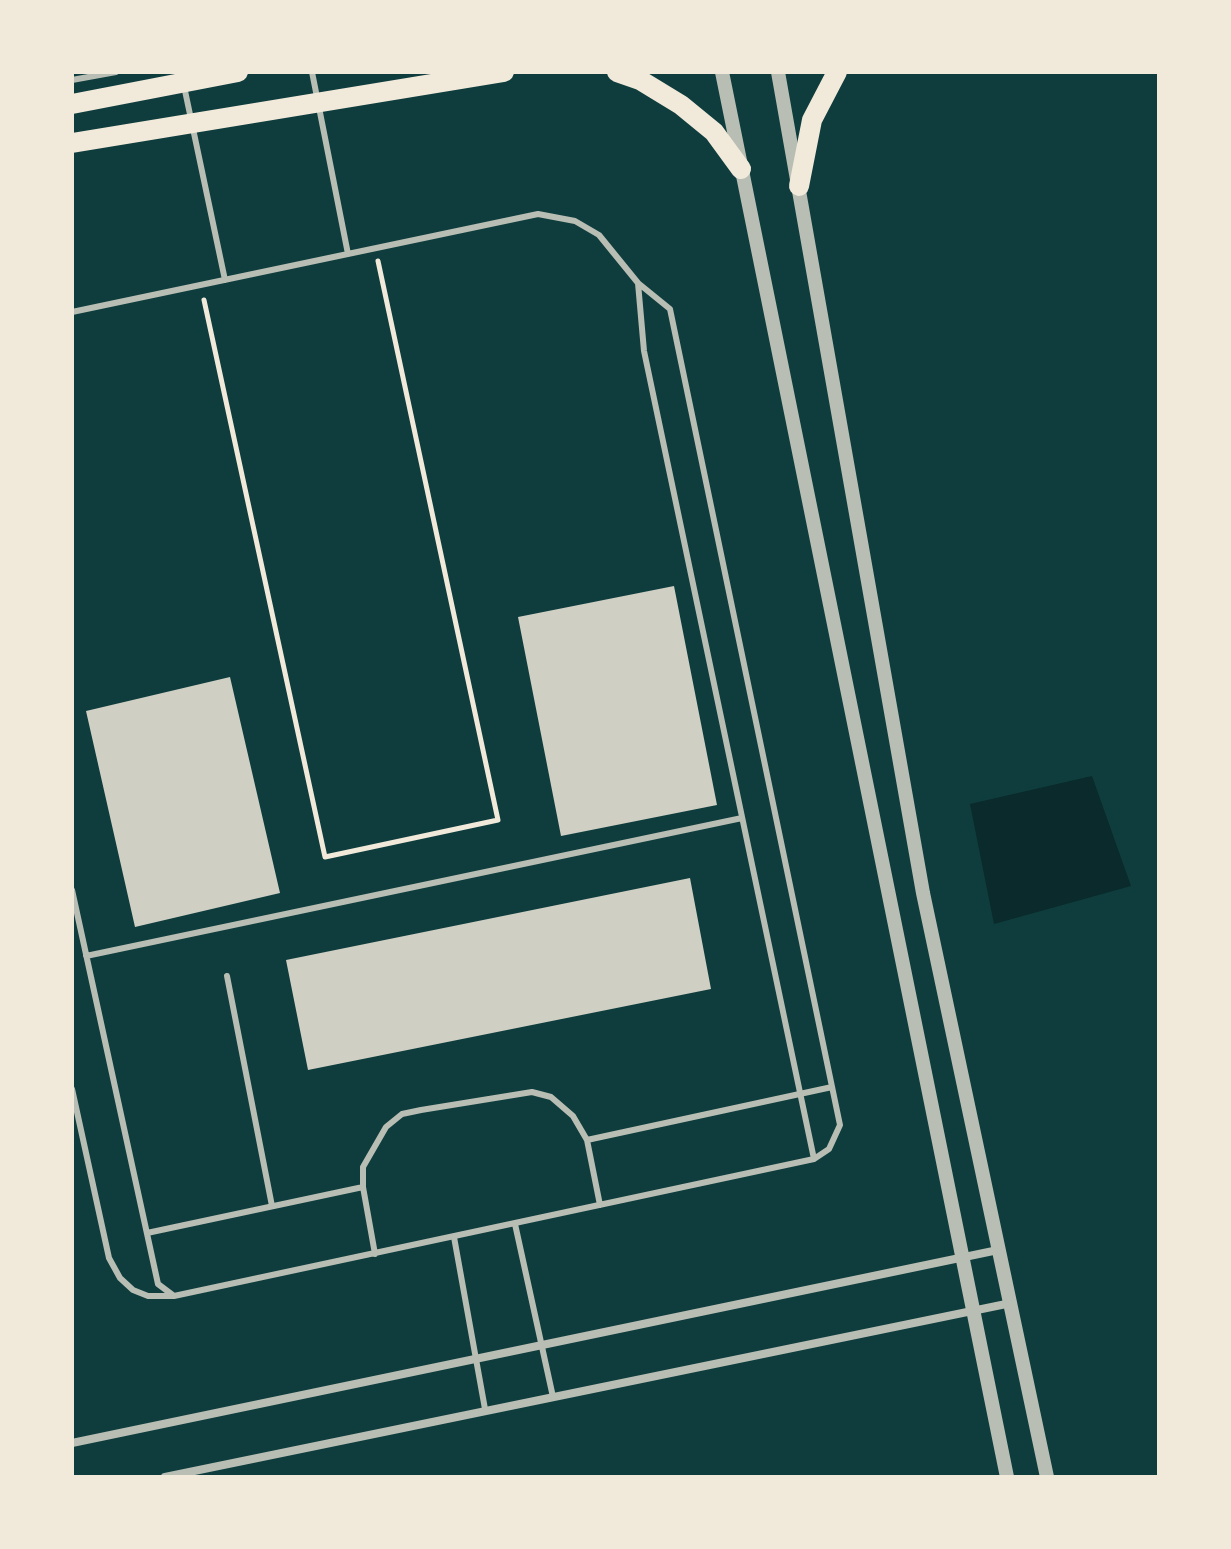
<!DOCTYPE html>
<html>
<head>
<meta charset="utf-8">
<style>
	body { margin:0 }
	#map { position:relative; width:1231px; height:1549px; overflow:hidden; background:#0f3d3e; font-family:Rubik,sans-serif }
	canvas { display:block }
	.frame { position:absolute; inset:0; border:74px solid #f1e9da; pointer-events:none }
</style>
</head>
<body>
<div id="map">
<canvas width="1231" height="1549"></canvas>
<div class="frame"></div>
</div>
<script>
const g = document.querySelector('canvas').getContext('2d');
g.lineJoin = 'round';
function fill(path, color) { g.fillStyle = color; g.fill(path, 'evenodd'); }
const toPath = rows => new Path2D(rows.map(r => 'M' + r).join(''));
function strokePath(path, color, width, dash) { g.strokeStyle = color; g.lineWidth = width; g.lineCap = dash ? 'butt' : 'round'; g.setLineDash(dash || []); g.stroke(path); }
fill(toPath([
	[1092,776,1131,886,994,924,970,804]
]), '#0a2a2b');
fill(toPath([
	[674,586,717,805,561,836,518,617],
	[230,677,280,893,135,927,86,711],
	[690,878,711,989,308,1070,286,960]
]), '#cfcfc3');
strokePath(toPath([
	[204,300,325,857,498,820,378,261]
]), '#f1e9da', 5);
strokePath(toPath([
	[312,72,348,254],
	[72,80,116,72],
	[184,86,225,280],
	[638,283,644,351,814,1159],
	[72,312,538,214,575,221,599,235,638,283,670,309,840,1125,829,1149,814,1159,174,1296,158,1284,72,890],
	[86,956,742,818],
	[227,976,272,1206],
	[72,1089,109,1258,120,1278,133,1290,148,1296,174,1296],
	[587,1140,832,1087],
	[515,1224,553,1397],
	[147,1233,363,1187],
	[454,1237,485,1409],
	[375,1254,363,1187,363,1167,386,1127,402,1114,421,1110,532,1092,551,1097,573,1116,587,1140,600,1205]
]), '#b8beb3', 6);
strokePath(toPath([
	[72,1443,998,1250],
	[165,1477,1011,1303]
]), '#b8beb3', 8);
strokePath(toPath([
	[722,72,1007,1477],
	[778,72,923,893,1047,1477]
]), '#b8beb3', 14);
strokePath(toPath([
	[617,72,640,80,681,105,714,132,741,169],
	[72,104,238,72],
	[72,143,504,72],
	[799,186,812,120,837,72]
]), '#f1e9da', 20);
</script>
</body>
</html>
